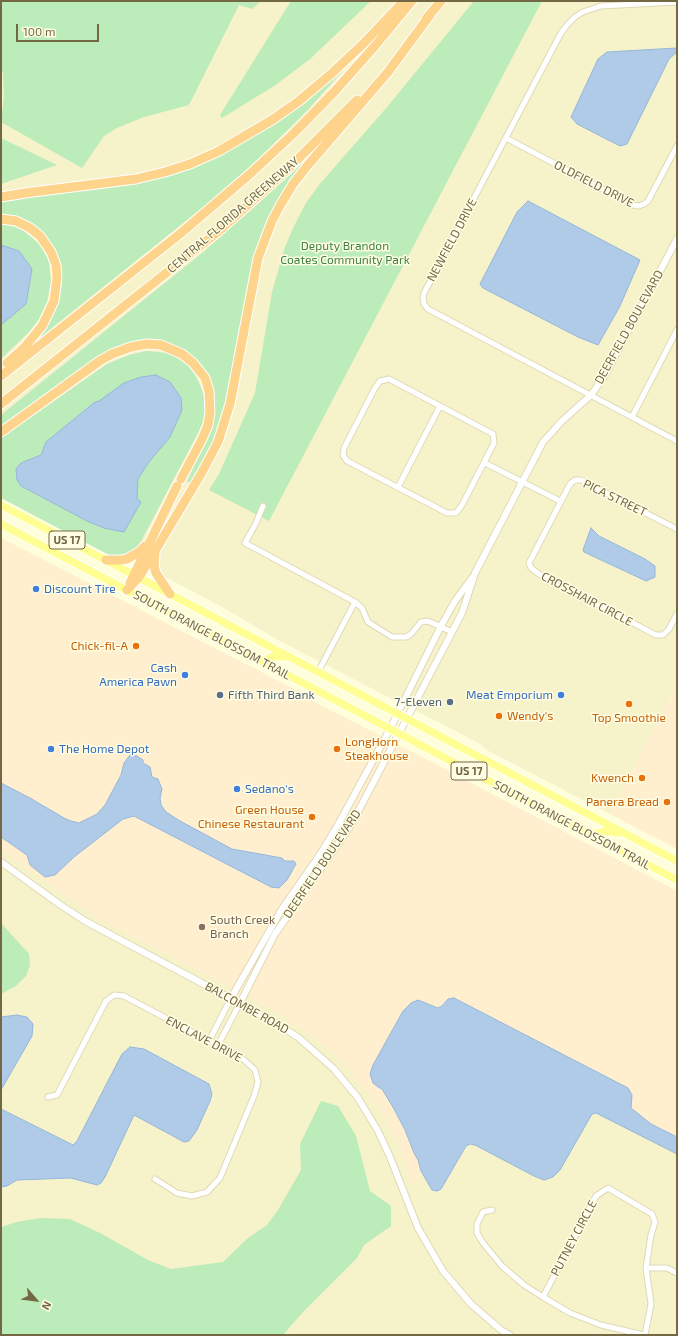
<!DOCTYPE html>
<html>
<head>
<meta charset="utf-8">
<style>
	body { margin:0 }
	#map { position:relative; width:678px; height:1336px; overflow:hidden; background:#fefddc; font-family:"Exo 2",sans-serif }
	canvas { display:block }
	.frame { position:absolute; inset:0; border:2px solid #746744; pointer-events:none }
	.north { position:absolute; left:16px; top:1280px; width:40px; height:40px; -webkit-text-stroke:3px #fffee4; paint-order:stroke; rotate:118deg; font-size:11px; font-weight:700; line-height:16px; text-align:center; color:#746744 }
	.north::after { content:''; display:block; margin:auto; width:14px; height:18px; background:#746744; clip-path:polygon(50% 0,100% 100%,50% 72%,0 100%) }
	.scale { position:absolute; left:16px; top:24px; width:83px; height:18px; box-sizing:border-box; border:2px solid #746744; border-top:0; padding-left:5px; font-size:12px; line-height:14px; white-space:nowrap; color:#746744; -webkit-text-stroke:3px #fffee4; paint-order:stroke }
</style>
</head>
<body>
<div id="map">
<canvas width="678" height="1336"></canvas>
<div class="frame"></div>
<div class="north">N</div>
<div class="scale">100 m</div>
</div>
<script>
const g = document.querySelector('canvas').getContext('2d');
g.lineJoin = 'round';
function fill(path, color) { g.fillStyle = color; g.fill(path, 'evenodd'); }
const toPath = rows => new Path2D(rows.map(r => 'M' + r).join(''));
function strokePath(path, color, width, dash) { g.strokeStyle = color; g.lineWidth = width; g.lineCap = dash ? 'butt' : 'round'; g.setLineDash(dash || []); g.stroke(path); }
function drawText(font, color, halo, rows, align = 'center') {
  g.font = font + ' "Exo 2",sans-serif'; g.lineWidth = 3; g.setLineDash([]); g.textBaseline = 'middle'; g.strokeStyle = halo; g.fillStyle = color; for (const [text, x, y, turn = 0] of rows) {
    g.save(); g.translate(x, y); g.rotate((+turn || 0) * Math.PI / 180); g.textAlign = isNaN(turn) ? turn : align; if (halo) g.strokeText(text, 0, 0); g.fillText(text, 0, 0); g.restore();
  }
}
fill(toPath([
	[1,1,677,1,677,684,610,814,487,750,480,744,425,715,390,698,280,641,224,608,1,490],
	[1,538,251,667,307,696,314,702,412,752,677,891,677,1335,1,1335]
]), '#f6f2ca');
fill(toPath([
	[1,538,251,667,307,696,314,702,412,752,677,891,677,1143,502,1051,414,1186,399,1146,378,1106,350,1070,321,1043,278,1013,93,915,1,850],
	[677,684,677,849,610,814]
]), '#ffefcf');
fill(toPath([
	[1,1,261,1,252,9,239,5,189,105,144,117,117,128,104,136,82,168,1,122,4,97,3,73,1,70],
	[291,1,371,1,310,59,274,86,222,118,220,115],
	[474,1,542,1,269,521,209,490,219,474,255,393,272,292,285,247,294,226,306,203,319,185,388,106],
	[342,68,344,69,307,111,257,160,217,196,42,336,41,335,49,323,55,311,59,298,62,285,60,264,52,244,44,234,21,219,1,214,1,200,114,185,203,161],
	[1,138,57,165,1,184],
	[317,149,269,223,229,397,220,429,192,484,187,481,209,434,214,420,215,409,214,391,210,379,198,363,187,352,172,344,160,341,97,358,59,385,1,428,1,415,202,253,260,202],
	[1,223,16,227,24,231,40,245,49,261,51,282,47,302,39,319,29,332,1,359,1,325,9,319,18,251,1,245],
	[146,351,168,353,179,359,189,366,194,372,202,390,204,396,205,413,202,425,197,435,139,545,133,553,117,557,109,555,1,498,1,438,107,364,129,355],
	[99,401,170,437,149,462,138,479,137,498,21,463,41,455,46,442,95,402],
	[1,923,29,954,30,965,26,976,16,986,1,994],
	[321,1101,338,1106,356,1136,370,1191,391,1206,391,1226,364,1245,357,1258,302,1313,283,1335,1,1335,1,1227,17,1222,40,1218,70,1219,100,1233,148,1260,171,1269,223,1262,248,1238,267,1225,278,1210,301,1170,300,1144]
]), '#bcecba');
const water = toPath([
	[677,48,677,52,669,59,627,144,620,146,577,124,571,117,598,59,607,52,677,48],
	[528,201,640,260,620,306,598,345,578,337,483,288,480,284,517,212,528,201],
	[1,245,19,251,32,269,26,304,1,325,1,245],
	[156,375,170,382,181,398,182,410,170,437,149,462,138,479,137,498,141,502,124,532,104,528,87,521,21,486,17,480,16,469,21,463,41,455,46,442,95,402,99,401,124,383,141,377,156,375],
	[591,528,599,536,645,559,655,566,655,577,646,581,584,552,583,550,591,528],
	[130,755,137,756,143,760,143,763,150,767,152,777,158,779,162,789,160,798,161,805,166,812,180,821,232,849,282,858,285,861,294,861,296,864,287,880,279,888,271,887,134,816,123,819,74,857,55,875,45,877,30,865,27,855,1,837,1,783,30,798,64,818,71,821,79,823,97,814,105,805,121,775,124,763,130,755],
	[454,998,628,1088,632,1095,631,1108,651,1124,677,1137,677,1154,596,1113,592,1114,560,1170,553,1177,544,1180,534,1176,475,1145,470,1144,466,1146,441,1189,437,1191,432,1190,421,1171,418,1160,414,1153,405,1130,394,1109,382,1089,378,1087,373,1083,370,1074,373,1065,403,1011,411,1003,418,1000,438,1008,442,1006,448,999,454,998],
	[17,1015,27,1017,33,1024,32,1036,1,1090,1,1017,17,1015],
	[130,1047,144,1049,209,1084,212,1094,210,1101,197,1130,189,1141,184,1142,134,1115,105,1177,101,1183,97,1185,71,1178,17,1180,7,1186,1,1187,1,1109,73,1145,77,1141,122,1054,130,1047]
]);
fill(water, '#b0cbe8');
strokePath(water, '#95b7db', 1);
const minor = toPath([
	[677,2,601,6,583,12,575,17,567,25,561,33,424,293,423,298,424,304,428,309,677,441],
	[506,138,633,205,639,206,644,204,648,201,677,146],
	[389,379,493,434,494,443,462,505,456,513,447,513,347,461,343,455,344,448,375,388,380,381,389,379],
	[632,417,677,330],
	[485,463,560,501],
	[398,487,440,406],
	[263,506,256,523,245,543,355,602,362,608,368,622,392,637,406,637,411,634,421,622,428,621,452,632],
	[677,529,581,480,575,480,570,484,529,563,531,568,539,574,656,635,663,635,669,629,677,614],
	[318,672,355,602],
	[339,823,349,828],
	[209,1041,231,998],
	[218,1045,240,1003],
	[48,1097,57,1095,106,1001,114,995,124,996,243,1059,255,1070,258,1082,254,1096,220,1178,207,1192,192,1196,177,1193,155,1179],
	[492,1210,483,1212,477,1224,477,1233,483,1243,502,1266,524,1285,543,1297,570,1313,601,1325,644,1335],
	[646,1268,667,1268,677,1273],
	[543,1297,596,1196,608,1188,652,1214,655,1222,651,1235,646,1268,651,1304,645,1335]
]);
const tertiary = toPath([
	[1,862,62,906,85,921,273,1021,299,1038,334,1069,358,1098,378,1131,390,1157,418,1228,443,1271,471,1304,501,1330,510,1335],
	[231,998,282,909,321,853,339,823,390,729,441,626,455,601,472,578],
	[240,1003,275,934,335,848,349,828,361,806,462,613,475,573,543,442,562,421,591,395,605,375,677,239]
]);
const primary = toPath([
	[1,505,677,861],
	[1,524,677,880],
	[262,661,275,656,287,657],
	[591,835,607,831,618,833]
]);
const motorway = toPath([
	[426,19,441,1],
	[1,197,25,193,136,179,165,172,190,164,219,151,272,120,299,101,331,74,363,44,404,1],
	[1,219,16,221,30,228,40,236,51,252,56,265,57,277,54,301,42,326,23,349,7,363],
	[1,376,181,233,250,174,294,133,335,91,374,47,412,1],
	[1,404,219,231,287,170,357,100],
	[1,432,101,360,112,354,131,347,147,344,161,345,182,354,193,363,205,378,209,391,210,412,208,425,202,439,181,479],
	[155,554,154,566,156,573,170,594],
	[106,560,121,560,127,559,139,552,145,546],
	[130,583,177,486],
	[127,590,139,577,155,551,201,474,218,442,230,404,258,258,272,221,281,204,293,184,308,165,388,72,430,15]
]);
strokePath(minor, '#dfd9b6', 7);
strokePath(tertiary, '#dfd9b6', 8);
strokePath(primary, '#fff', 10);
strokePath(motorway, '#fff', 11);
strokePath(minor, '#fff', 5);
strokePath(tertiary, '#fff', 6);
strokePath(primary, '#fffe92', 8);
strokePath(motorway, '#fed48d', 9);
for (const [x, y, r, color] of [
	[36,589,4,"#3f7fe0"],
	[136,646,4,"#e8710a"],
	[185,675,4,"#3f7fe0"],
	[220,695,4,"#5c6f8a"],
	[561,695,4,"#3f7fe0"],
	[450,702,4,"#5c6f8a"],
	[629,704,4,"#e8710a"],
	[499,716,4,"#e8710a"],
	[51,749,4,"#3f7fe0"],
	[337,749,4,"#e8710a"],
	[642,778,4,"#e8710a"],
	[237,789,4,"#3f7fe0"],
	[667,802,4,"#e8710a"],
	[312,817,4,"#e8710a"],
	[202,927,4,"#8d6e63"]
]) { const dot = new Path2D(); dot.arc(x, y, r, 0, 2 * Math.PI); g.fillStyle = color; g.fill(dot); strokePath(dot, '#fffee4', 1.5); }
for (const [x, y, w] of [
	[67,540,36],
	[469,771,36]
]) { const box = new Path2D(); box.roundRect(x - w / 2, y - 9, w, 18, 3); g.fillStyle = '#fffee4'; g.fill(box); strokePath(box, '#746744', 1); }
drawText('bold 11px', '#746744', null, [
	["US 17",67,540],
	["US 17",469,771]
]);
drawText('12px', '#746744', '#fffee4', [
	["OLDFIELD DRIVE",594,184,27],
	["CENTRAL FLORIDA GREENEWAY",233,215,-41],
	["NEWFIELD DRIVE",452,240,-62],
	["DEERFIELD BOULEVARD",629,327,-61],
	["PICA STREET",615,498,26],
	["CROSSHAIR CIRCLE",587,599,28],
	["SOUTH ORANGE BLOSSOM TRAIL",212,635,28],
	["SOUTH ORANGE BLOSSOM TRAIL",572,825,28],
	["DEERFIELD BOULEVARD",322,864,-56],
	["BALCOMBE ROAD",247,1008,29],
	["ENCLAVE DRIVE",204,1039,28],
	["PUTNEY CIRCLE",574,1238,-62]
]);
drawText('12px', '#3e8142', '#fffee4', [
	["Deputy Brandon",345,246],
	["Coates Community Park",345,260]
]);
drawText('12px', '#366cbe', '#fffee4', [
	["Discount Tire",44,589],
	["Cash",177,668,"right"],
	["America Pawn",177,682,"right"],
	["Meat Emporium",553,695,"right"],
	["The Home Depot",59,749],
	["Sedano's",245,789]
], 'left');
drawText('12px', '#c56008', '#fffee4', [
	["Chick-fil-A",128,646],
	["Wendy's",507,716,"left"],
	["Top Smoothie",629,718,"center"],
	["LongHorn",345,742,"left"],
	["Steakhouse",345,756,"left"],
	["Kwench",634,778],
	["Panera Bread",659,802],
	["Green House",304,810],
	["Chinese Restaurant",304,824]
], 'right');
drawText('12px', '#4e5e75', '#fffee4', [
	["Fifth Third Bank",228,695],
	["7-Eleven",442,702,"right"]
], 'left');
drawText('12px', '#785e54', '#fffee4', [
	["South Creek",210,920],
	["Branch",210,934]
], 'left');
</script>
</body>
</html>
